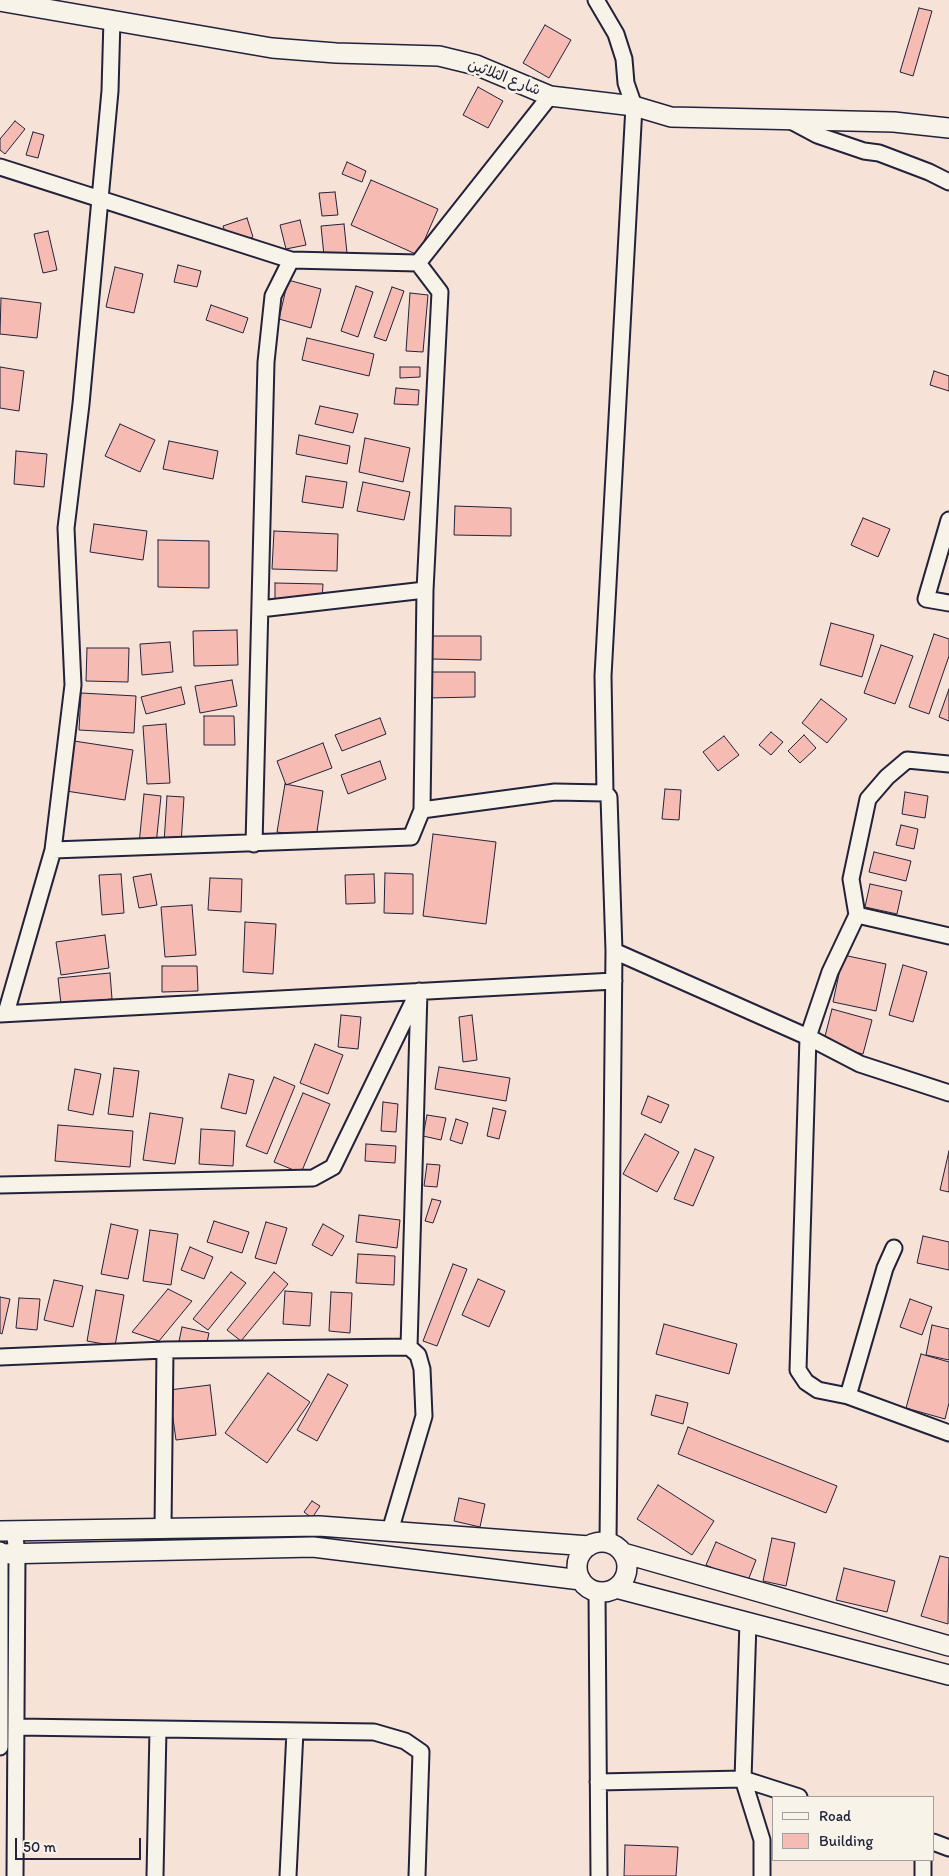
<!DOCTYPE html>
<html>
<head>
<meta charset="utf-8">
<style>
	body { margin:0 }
	#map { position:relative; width:949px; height:1876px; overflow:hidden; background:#f7e2d8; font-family:Itim,sans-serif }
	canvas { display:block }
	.legend { position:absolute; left:772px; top:1796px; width:162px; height:65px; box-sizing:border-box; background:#f7f3e8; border:1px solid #a29fa3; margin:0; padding:6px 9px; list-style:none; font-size:15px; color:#22223b }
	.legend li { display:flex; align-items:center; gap:10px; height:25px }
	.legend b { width:25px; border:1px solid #a29fa3 }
	.scale { position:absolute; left:15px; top:1838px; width:126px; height:22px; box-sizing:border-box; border:2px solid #22223b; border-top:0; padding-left:6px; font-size:15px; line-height:18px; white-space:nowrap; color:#22223b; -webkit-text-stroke:4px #f7f3e8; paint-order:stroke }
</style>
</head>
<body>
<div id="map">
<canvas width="949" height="1876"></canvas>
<ul class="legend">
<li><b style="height:6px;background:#f7f3e8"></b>Road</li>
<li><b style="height:14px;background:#f6bbb2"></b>Building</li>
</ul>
<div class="scale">50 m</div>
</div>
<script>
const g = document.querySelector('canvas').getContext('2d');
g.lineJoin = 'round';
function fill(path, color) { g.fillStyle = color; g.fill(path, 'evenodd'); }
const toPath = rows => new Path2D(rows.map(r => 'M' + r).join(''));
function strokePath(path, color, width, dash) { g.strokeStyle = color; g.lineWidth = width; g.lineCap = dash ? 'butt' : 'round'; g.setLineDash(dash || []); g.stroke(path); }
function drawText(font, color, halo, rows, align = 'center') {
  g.font = font + ' Itim,"Playpen Sans Arabic",sans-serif'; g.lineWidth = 5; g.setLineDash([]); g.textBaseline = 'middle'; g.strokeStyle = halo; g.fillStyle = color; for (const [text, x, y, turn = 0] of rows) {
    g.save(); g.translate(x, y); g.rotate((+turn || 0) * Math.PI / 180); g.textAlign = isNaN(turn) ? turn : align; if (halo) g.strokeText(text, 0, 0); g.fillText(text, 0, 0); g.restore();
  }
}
const building = toPath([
	[919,8,932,11,913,76,900,72,919,8],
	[545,25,571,40,549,78,523,63,545,25],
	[478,87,503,101,488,128,463,115,478,87],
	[15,121,25,129,5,154,0,150,0,139,15,121],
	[33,132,44,135,38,158,26,155,33,132],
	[347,162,366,171,362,182,342,174,347,162],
	[371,180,438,209,418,255,351,225,371,180],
	[335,192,338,215,322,216,319,193,335,192],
	[247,218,253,237,230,245,223,226,247,218],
	[300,220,306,245,286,249,280,225,300,220],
	[344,224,347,253,324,256,321,226,344,224],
	[48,231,57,270,43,273,34,234,48,231],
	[178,265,201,271,197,287,174,282,178,265],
	[115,267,143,274,134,313,106,307,115,267],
	[288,280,321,289,311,328,279,319,288,280],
	[356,286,373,292,358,337,341,331,356,286],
	[392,287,404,291,386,341,374,337,392,287],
	[410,293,428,295,423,352,406,351,410,293],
	[1,298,41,303,37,338,0,334,1,298],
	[211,305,248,318,243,333,206,320,211,305],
	[307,338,374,354,369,376,302,360,307,338],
	[0,367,24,371,19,411,0,408,0,367],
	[400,367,420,367,420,377,400,378,400,367],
	[934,371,949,376,949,391,930,385,934,371],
	[396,388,419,390,418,405,394,404,396,388],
	[320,406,358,414,353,433,315,424,320,406],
	[120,424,155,440,140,472,105,456,120,424],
	[299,435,350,446,347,464,296,454,299,435],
	[365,438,410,448,403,482,359,472,365,438],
	[169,441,218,451,213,479,163,469,169,441],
	[16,451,47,454,44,487,14,484,16,451],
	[306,476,347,482,343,508,302,502,306,476],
	[363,482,410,492,404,520,357,511,363,482],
	[455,506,511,508,511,536,454,535,455,506],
	[863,518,890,529,878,557,851,545,863,518],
	[94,524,147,531,143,560,90,552,94,524],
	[274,531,338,534,337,571,272,569,274,531],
	[158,540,209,541,209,588,158,587,158,540],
	[275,583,323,584,322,602,275,602,275,583],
	[831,623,874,635,862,677,820,665,831,623],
	[237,630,238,665,194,666,193,631,237,630],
	[934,634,949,639,949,656,929,714,909,707,934,634],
	[432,636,481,636,481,660,432,659,432,636],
	[170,642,173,672,142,675,140,644,170,642],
	[881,645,913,656,895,704,864,693,881,645],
	[87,648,129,648,128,682,86,681,87,648],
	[427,672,475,672,475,697,428,698,427,672],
	[232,680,237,706,200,713,195,686,232,680],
	[181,687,185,704,146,714,141,697,181,687],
	[949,689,949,721,939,717,949,689],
	[81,693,136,696,134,733,79,730,81,693],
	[821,699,847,719,827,743,802,723,821,699],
	[204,716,234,716,235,745,204,745,204,716],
	[380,718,386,734,342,751,335,735,380,718],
	[166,724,170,783,147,784,143,726,166,724],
	[771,732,783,742,771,755,759,745,771,732],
	[804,735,816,748,800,763,788,751,804,735],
	[724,736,739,755,718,771,703,752,724,736],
	[74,741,133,750,125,800,66,791,74,741],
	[323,743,332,768,286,785,277,761,323,743],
	[380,761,386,779,348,794,341,775,380,761],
	[285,784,323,791,316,838,277,832,285,784],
	[665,789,681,790,679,820,662,819,665,789],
	[905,792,928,796,925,818,902,814,905,792],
	[144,794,161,796,156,845,139,844,144,794],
	[167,796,184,797,181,844,164,843,167,796],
	[901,825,918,829,914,849,896,845,901,825],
	[433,834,496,842,486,924,423,916,433,834],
	[874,852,911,861,906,881,869,872,874,852],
	[385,873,413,874,413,914,384,913,385,873],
	[121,874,124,913,102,915,99,875,121,874],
	[151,874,157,905,139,908,133,877,151,874],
	[374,874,375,903,346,904,345,875,374,874],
	[210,878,242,879,241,912,208,910,210,878],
	[870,884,902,891,897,914,865,907,870,884],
	[192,905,196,955,165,957,161,907,192,905],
	[245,922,276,924,273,974,243,972,245,922],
	[105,935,109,968,61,975,56,942,105,935],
	[843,955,886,964,876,1011,833,1002,843,955],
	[903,965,927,972,913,1022,889,1015,903,965],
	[162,966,197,966,198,991,162,992,162,966],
	[110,973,112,999,61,1004,58,978,110,973],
	[832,1009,872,1020,863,1054,823,1044,832,1009],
	[341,1015,361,1017,358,1049,338,1047,341,1015],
	[472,1015,477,1060,463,1062,459,1017,472,1015],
	[315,1044,343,1055,328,1094,300,1083,315,1044],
	[439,1067,510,1078,506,1101,435,1089,439,1067],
	[114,1068,139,1071,133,1117,108,1114,114,1068],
	[75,1069,101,1074,93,1115,68,1110,75,1069],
	[229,1074,254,1080,246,1114,221,1108,229,1074],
	[274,1077,295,1086,267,1154,246,1146,274,1077],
	[303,1093,330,1104,301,1173,274,1162,303,1093],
	[648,1096,669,1105,661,1123,641,1114,648,1096],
	[383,1102,398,1104,396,1132,381,1131,383,1102],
	[493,1108,506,1111,499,1139,487,1136,493,1108],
	[150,1113,183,1118,175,1164,143,1160,150,1113],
	[427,1115,446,1118,441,1140,423,1136,427,1115],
	[456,1119,468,1123,462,1144,450,1140,456,1119],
	[58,1125,133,1131,130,1167,55,1161,58,1125],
	[201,1129,235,1131,233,1166,199,1164,201,1129],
	[645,1134,679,1152,657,1192,623,1174,645,1134],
	[366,1144,396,1146,395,1163,365,1161,366,1144],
	[695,1149,714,1157,693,1206,674,1199,695,1149],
	[949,1151,949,1192,940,1190,949,1151],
	[427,1164,440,1165,437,1187,424,1186,427,1164],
	[432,1199,441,1201,433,1223,425,1221,432,1199],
	[359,1215,400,1220,397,1248,356,1242,359,1215],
	[214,1221,249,1232,242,1253,207,1242,214,1221],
	[266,1222,287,1228,276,1264,255,1258,266,1222],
	[111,1224,138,1230,128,1279,101,1274,111,1224],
	[323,1224,344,1236,332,1256,312,1245,323,1224],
	[150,1230,178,1234,171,1285,143,1281,150,1230],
	[923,1236,949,1242,949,1270,917,1263,923,1236],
	[190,1247,213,1257,204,1279,181,1270,190,1247],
	[358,1254,395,1256,394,1285,356,1283,358,1254],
	[453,1264,467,1269,437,1346,423,1341,453,1264],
	[231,1272,246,1283,208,1330,193,1319,231,1272],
	[274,1272,288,1284,241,1341,227,1330,274,1272],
	[478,1279,505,1291,489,1327,462,1315,478,1279],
	[54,1280,83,1286,73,1327,44,1320,54,1280],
	[168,1289,192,1301,159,1341,132,1332,168,1289],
	[96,1290,124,1295,115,1346,87,1341,96,1290],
	[285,1291,312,1293,310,1326,283,1324,285,1291],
	[331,1292,352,1293,350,1333,329,1331,331,1292],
	[0,1297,10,1299,2,1334,0,1333,0,1297],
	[19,1298,40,1299,37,1330,16,1328,19,1298],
	[910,1299,932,1307,922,1335,900,1327,910,1299],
	[664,1324,737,1344,729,1374,656,1354,664,1324],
	[932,1325,949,1329,949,1360,926,1355,932,1325],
	[182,1327,209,1333,206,1347,179,1341,182,1327],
	[921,1354,949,1362,949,1403,945,1419,906,1408,921,1354],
	[268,1373,310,1402,267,1463,225,1433,268,1373],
	[328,1374,348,1385,317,1441,297,1430,328,1374],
	[210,1385,216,1435,176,1440,169,1390,210,1385],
	[656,1395,688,1403,683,1424,651,1415,656,1395],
	[688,1427,837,1486,826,1513,678,1454,688,1427],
	[658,1485,714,1521,692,1555,637,1519,658,1485],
	[459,1498,485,1504,480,1527,454,1521,459,1498],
	[312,1501,320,1506,312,1518,304,1512,312,1501],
	[772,1538,795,1543,786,1586,763,1581,772,1538],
	[716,1542,756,1560,747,1583,706,1565,716,1542],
	[940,1556,949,1558,948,1624,921,1616,940,1556],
	[844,1568,895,1581,887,1612,836,1600,844,1568],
	[625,1845,678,1847,676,1876,624,1876,625,1845]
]);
fill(building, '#f6bbb2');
strokePath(building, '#22223b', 1);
const minor = toPath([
	[596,0,616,34,624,59,626,83,634,106,603,676,605,793],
	[789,120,817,135,864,151,879,153,929,172,949,182],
	[0,167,291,260,418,263,550,96],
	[418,263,440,292,425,590,422,810],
	[949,520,926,599,949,603],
	[260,609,425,590],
	[254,844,266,362,273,296,291,260],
	[53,850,411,837,422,810,555,792,605,793,609,797,614,951,608,1542],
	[857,915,949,936],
	[614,951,808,1037,860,1064,949,1093],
	[6,1013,53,850,73,685,66,528,81,404,110,91,112,19],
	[0,1014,614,981],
	[0,1185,313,1178,333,1167,416,996],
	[894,1248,885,1268,848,1396,949,1433],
	[0,1357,165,1350,409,1347,419,991],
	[848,1396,818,1390,806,1382,798,1370,808,1037,830,972,857,915,851,879,868,799,887,777,907,760,949,764],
	[163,1528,165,1350],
	[14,1530,17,1553,15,1876],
	[390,1531,424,1416,422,1369,418,1355,409,1347],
	[0,1550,0,1747],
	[597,1591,599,1876],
	[748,1622,743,1779,762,1840,762,1876],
	[16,1727,374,1732,405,1741,421,1752,417,1876],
	[598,1782,743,1779,799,1797],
	[933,1842,949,1848],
	[923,1860,923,1876],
	[155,1876,158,1729],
	[288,1876,295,1731]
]);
const tertiary = toPath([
	[0,1,272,48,336,53,439,56,476,65,550,96,634,106,671,117,894,122,949,128],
	[0,1531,319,1526,589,1546],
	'577 1567a25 25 0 1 1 50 0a25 25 0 1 1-50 0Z',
	[623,1553,949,1646],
	[0,1554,313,1547,581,1580],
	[616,1588,949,1675]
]);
strokePath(minor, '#22223b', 19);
strokePath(tertiary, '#22223b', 22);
strokePath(minor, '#f7f3e8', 15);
strokePath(tertiary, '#f7f3e8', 19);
drawText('15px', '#22223b', '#f7f3e8', [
	["شارع الثلاثين",504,78,21]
]);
</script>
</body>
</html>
